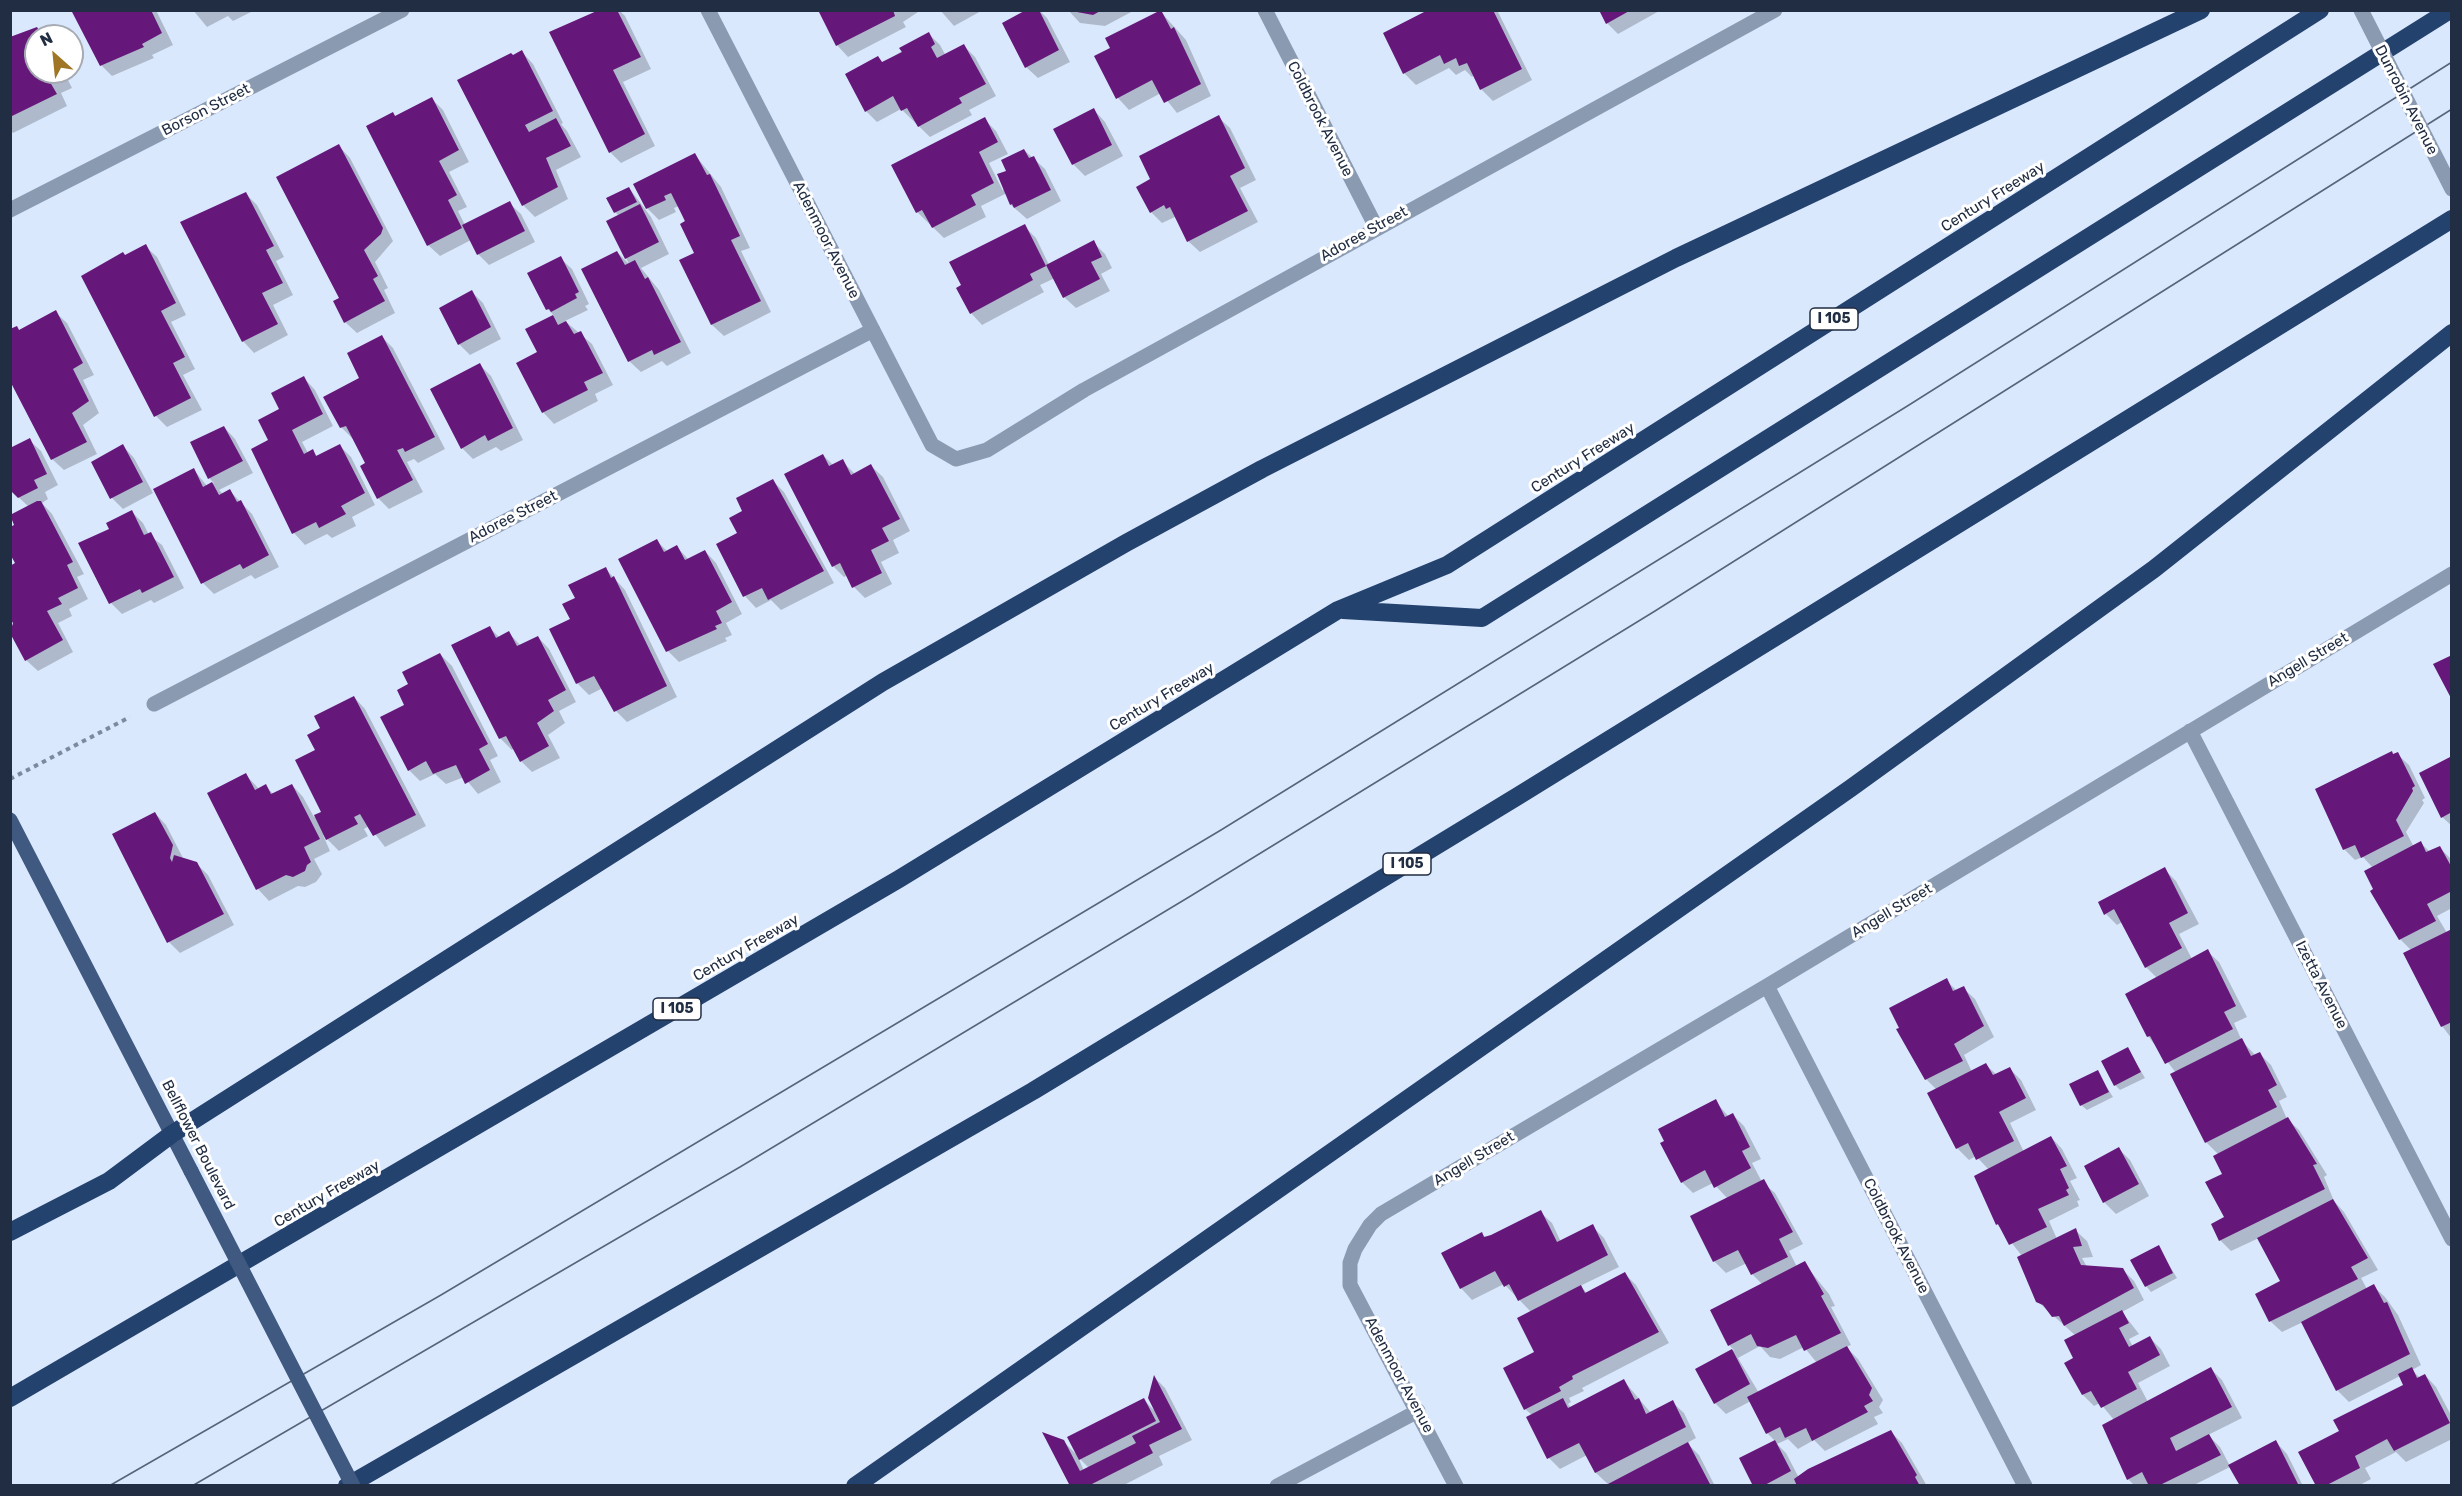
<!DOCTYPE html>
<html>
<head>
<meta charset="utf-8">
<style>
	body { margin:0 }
	#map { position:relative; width:2462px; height:1496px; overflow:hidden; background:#dae8fe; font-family:Rubik,sans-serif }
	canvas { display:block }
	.frame { position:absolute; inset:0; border:12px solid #202d42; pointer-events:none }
	.north { position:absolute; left:24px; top:24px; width:60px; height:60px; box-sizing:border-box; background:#fff; border:2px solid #a6abb3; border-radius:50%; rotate:333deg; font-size:16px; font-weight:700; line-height:24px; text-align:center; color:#202d42 }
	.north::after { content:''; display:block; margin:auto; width:21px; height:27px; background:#a17526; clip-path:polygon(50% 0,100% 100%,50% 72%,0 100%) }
</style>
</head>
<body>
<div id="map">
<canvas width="2462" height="1496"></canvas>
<div class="frame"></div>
<div class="north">N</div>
</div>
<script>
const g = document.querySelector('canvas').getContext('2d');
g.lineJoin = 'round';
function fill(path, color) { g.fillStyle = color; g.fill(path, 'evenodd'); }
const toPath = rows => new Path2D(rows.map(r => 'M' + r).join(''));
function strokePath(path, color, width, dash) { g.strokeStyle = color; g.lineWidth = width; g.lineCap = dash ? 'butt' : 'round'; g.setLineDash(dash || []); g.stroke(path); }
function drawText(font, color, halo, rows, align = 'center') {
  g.font = font + ' Rubik,sans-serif'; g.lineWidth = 6; g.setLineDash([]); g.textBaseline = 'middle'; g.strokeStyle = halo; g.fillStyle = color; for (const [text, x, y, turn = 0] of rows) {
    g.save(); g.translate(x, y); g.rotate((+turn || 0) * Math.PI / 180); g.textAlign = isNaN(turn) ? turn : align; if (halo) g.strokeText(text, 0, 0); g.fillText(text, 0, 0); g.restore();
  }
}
fill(toPath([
	[73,10,156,10,173,45,152,55,154,58,112,76,101,65],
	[193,10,251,10,251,12,233,21,228,16,207,27],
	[602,10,619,10,625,16,651,69,623,82,655,146,621,163,610,152],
	[819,10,921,10,903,22,906,27,848,57,837,45],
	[940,10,983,10,954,26],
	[1029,10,1039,10,1047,18,1070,62,1038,78,1026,67],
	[1068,10,1135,10,1105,26,1080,23],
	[1431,10,1497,10,1532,80,1493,101,1481,89,1474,75,1472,77,1465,70,1456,75,1449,68,1416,85,1404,73,1385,34],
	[1600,10,1661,10,1618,34,1607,23],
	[1160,11,1186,40,1211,96,1177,113,1161,93,1129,110,1118,98,1096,56,1112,48],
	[37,29,44,36,36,36,36,72,64,72,72,88,61,93,67,106,13,133,10,130,10,38],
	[929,34,940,45,946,56,964,46,975,57,996,96,969,110,972,115,930,137,901,109,877,122,866,111,878,58,883,63],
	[522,52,533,64,563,123,561,124,567,131,581,157,556,170,568,199,535,217,523,205,513,57],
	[432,99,443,110,469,162,449,172,467,207,458,211,465,225,509,203,521,214,535,242,489,265,478,254,471,240,440,256,428,245,393,114,396,117],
	[1094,110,1105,122,1123,156,1085,176,1073,164],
	[1218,117,1230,128,1256,180,1240,188,1258,222,1200,252,1188,241,1175,217,1162,223,1151,212,1152,180],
	[984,119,996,131,1008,154,989,163,1003,191,1008,171,1024,150,1045,169,1061,201,1027,219,1011,205,1007,193,981,206,986,217,944,238,917,212],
	[339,146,350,158,393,241,375,262,388,288,384,290,395,313,357,333,345,322,341,299],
	[695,155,721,187,750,248,741,251,771,312,724,336,712,325,681,261,696,253,679,206,674,208,676,212,659,220,647,208],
	[629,188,651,217,669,254,641,268,659,290,691,353,667,366,662,361,641,372,629,361,617,252,629,264,608,222,619,216,615,212],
	[246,194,257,205,284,257,276,261,293,295,273,305,288,335,254,353,243,341],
	[1024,226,1036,238,1049,265,1093,242,1105,254,1112,268,1101,274,1110,291,1076,308,1064,297,1055,278,1040,285,1044,292,982,325,971,313],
	[145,246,157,257,186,315,171,322,195,369,183,375,202,410,167,427,156,416,125,256],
	[560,258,572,269,589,304,585,306,588,310,565,321,592,344,613,385,595,394,598,401,554,424,543,412,539,353,527,330,554,316,548,309],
	[472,292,483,303,501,339,470,355,459,344],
	[55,312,67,323,94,375,83,380,99,413,83,425,97,454,64,470,52,459,19,331],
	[382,337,393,348,445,449,418,463,414,459,407,462,423,492,389,509,378,498,367,463,353,439,341,427],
	[479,364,491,376,523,440,501,451,496,447,473,459,462,448],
	[304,378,315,390,333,426,302,442,308,453,312,451,318,457,340,446,351,457,375,505,352,517,356,526,332,538,327,534,305,545,294,533,253,449,270,440,281,410],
	[224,427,235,439,253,473,219,490,223,494,230,491,252,514,279,567,255,579,251,575,214,594,203,583,194,470,207,486,214,483,209,478],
	[29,440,41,451,58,485,45,492,48,499,42,503,52,514,84,574,77,577,88,599,69,609,72,616,58,623,73,652,38,671,26,660,10,630,10,626,15,624,16,526,30,508,13,492],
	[123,446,134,458,153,493,123,509,112,498],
	[823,455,833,465,842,461,855,474,871,466,883,477,910,531,893,540,899,553,881,562,892,584,865,598,854,587,848,575,844,577,833,566],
	[772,480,784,492,834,583,781,610,771,600,756,608,745,596,718,544,739,533,744,512],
	[132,512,143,523,149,535,162,545,184,588,154,603,151,600,122,614,111,603,111,529],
	[657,541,668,552,677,547,689,560,705,551,716,563,742,614,726,623,732,635,725,638,727,641,679,662,668,651],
	[606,569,625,590,677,697,627,722,616,711,603,688,589,695,577,683,572,620,577,598],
	[490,628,500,638,509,633,521,646,538,637,549,649,576,702,559,711,565,723,548,735,560,758,532,772,521,761,514,748,512,750,500,738],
	[440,654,452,666,498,756,490,760,501,782,478,794,464,777,446,784,435,774,420,781,409,770,406,705,410,685],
	[354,697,365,709,426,826,385,847,369,826,364,829,368,836,339,851,323,835,330,851,314,859,322,874,316,882,305,887,298,886,269,901,258,889,209,793,246,775,259,789,266,786,274,795,292,785,303,797,314,817,323,813,317,751,322,729],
	[2397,754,2409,765,2425,798,2422,800,2424,803,2406,832,2414,847,2421,843,2430,852,2439,847,2452,860,2452,908,2437,916,2447,933,2452,931,2452,1039,2442,1026,2412,951,2400,939,2375,890,2373,868,2363,857,2355,860,2344,849],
	[2452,758,2452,826,2442,817],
	[155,813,166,825,183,858,196,863,208,875,234,925,180,953,169,942],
	[2164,869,2176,881,2199,924,2179,934,2192,959,2207,951,2219,962,2247,1017,2234,1023,2242,1041,2256,1056,2260,1054,2271,1065,2287,1097,2279,1101,2287,1119,2299,1130,2327,1175,2324,1177,2334,1201,2344,1212,2378,1270,2361,1278,2367,1289,2373,1286,2385,1297,2398,1315,2421,1365,2412,1370,2420,1378,2425,1375,2436,1387,2452,1417,2452,1439,2406,1462,2396,1452,2365,1468,2371,1479,2358,1486,2317,1486,2341,1432,2405,1385,2400,1376,2349,1402,2338,1391,2303,1322,2282,1332,2270,1321,2282,1282,2259,1238,2231,1251,2220,1240,2226,1218,2224,1174,2219,1155,2206,1142,2176,1073,2148,1036,2157,978,2146,967,2122,922,2117,925,2106,914],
	[1946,980,1957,991,1963,988,1975,999,1994,1037,1964,1055,1972,1072,1986,1065,1997,1075,2010,1069,2021,1080,2036,1110,2010,1123,2024,1152,2051,1137,2062,1149,2077,1178,2070,1181,2080,1200,2077,1201,2079,1206,2049,1221,2057,1239,2075,1230,2087,1241,2093,1257,2082,1258,2087,1267,2122,1269,2134,1281,2144,1300,2122,1312,2139,1334,2129,1339,2133,1347,2149,1337,2161,1349,2170,1366,2138,1383,2148,1402,2211,1369,2222,1380,2242,1418,2208,1435,2220,1447,2230,1466,2276,1442,2287,1454,2303,1486,2242,1486,2230,1467,2192,1486,2135,1486,2128,1479,2114,1420,2100,1403,2094,1406,2083,1395,2075,1359,2076,1336,2037,1301,2022,1256,1997,1224,1989,1170,1976,1156,1969,1160,1957,1148,1937,1090,1926,1079],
	[2128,1049,2145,1078,2120,1090,2115,1085],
	[2097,1072,2113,1097,2087,1110,2081,1105],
	[1715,1101,1729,1117,1733,1115,1744,1126,1761,1159,1752,1163,1762,1182,1775,1193,1803,1244,1789,1251,1797,1267,1804,1263,1829,1294,1835,1306,1831,1307,1851,1345,1846,1347,1858,1359,1883,1400,1879,1407,1883,1413,1874,1417,1878,1424,1825,1451,1814,1440,1798,1449,1788,1439,1777,1444,1786,1453,1799,1478,1844,1452,1846,1454,1891,1432,1902,1443,1927,1486,1755,1486,1775,1441,1767,1433,1751,1401,1726,1414,1715,1403,1697,1369,1734,1350,1729,1345,1763,1285,1753,1275,1747,1263,1726,1273,1714,1261,1728,1199,1713,1183,1693,1193,1682,1182],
	[1760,1346,1770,1357,1780,1359,1804,1347,1817,1363,1759,1393,1738,1358],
	[2119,1149,2130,1160,2149,1196,2116,1214,2104,1202],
	[1540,1212,1552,1223,1561,1242,1592,1226,1604,1238,1619,1267,1580,1286,1587,1293,1625,1274,1636,1285,1669,1343,1582,1388,1584,1391,1569,1398,1571,1402,1568,1404,1571,1408,1624,1381,1651,1413,1672,1402,1684,1413,1696,1438,1687,1443,1699,1455,1715,1486,1610,1486,1596,1473,1587,1455,1560,1469,1549,1458,1532,1415,1525,1409,1536,1352,1531,1312,1504,1284,1472,1300,1461,1288,1482,1234,1486,1238],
	[2158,1247,2177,1278,2151,1292,2146,1286],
	[1155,1378,1165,1388,1192,1440,1159,1456,1163,1465,1122,1486,1071,1486,1063,1441,1077,1455,1143,1399,1157,1413],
	[1078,1457,1089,1468,1084,1471]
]), '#0003');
fill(toPath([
	[71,10,151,10,162,33,142,44,144,47,100,66],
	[599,10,617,10,641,57,613,70,645,134,609,153,549,32],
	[818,10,893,10,895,16,836,46],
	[1026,10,1039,10,1059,50,1025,68,1002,23],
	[1066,10,1102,10,1093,15],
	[1161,10,1171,29,1174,27,1201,84,1164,103,1152,80,1116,99,1094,56,1110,48,1105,38],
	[1428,10,1493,10,1522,69,1480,90,1467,63,1459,66,1456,58,1444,64,1440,55,1403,74,1383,33],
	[1599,10,1631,10,1606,24],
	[37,27,42,36,36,36,36,72,60,72,62,76,50,82,57,94,10,117,10,37],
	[929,32,935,44,931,47,937,58,964,44,986,84,959,98,962,103,918,127,907,108,901,111,893,96,865,112,845,74,878,56,882,62,902,52,899,48],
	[522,50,553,111,525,125,529,132,556,118,571,146,546,158,558,187,522,206,457,80,511,53,513,55],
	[432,97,459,150,439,161,457,195,448,200,462,228,427,246,366,126,393,112,395,116],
	[1094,108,1112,145,1072,165,1053,129],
	[1219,115,1245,168,1230,176,1248,211,1187,242,1170,207,1166,209,1164,205,1150,213,1136,187,1150,179,1139,156],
	[985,117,998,142,979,152,994,183,971,195,976,205,932,228,922,210,916,213,891,165],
	[339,144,383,228,381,234,364,250,378,276,373,279,385,301,344,323,333,301,339,298,276,177],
	[1024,149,1029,158,1034,156,1051,190,1014,208,1012,204,1010,205,997,174,1006,171,1001,160],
	[695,153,707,175,710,174,740,236,731,240,761,301,711,325,679,260,694,253,680,224,685,221,671,193,664,196,666,200,646,209,633,184],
	[629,187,637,202,614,213,606,198],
	[246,192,274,246,266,250,283,283,262,293,278,324,242,342,180,222],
	[510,201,525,231,477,255,462,225],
	[640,204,659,242,625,259,606,221],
	[1025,224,1046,266,1030,274,1033,280,970,314,956,288,961,285,949,262],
	[1094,240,1102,257,1091,262,1100,279,1063,298,1046,265],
	[146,244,176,303,161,311,185,357,173,363,191,398,154,417,81,276,123,252,125,255],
	[617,251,625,265,635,260,645,279,648,277,681,342,654,355,652,350,628,362,581,269],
	[561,256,579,292,575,294,577,298,551,312,549,309,546,310,527,273],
	[472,290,491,327,458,345,439,308],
	[56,310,83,363,73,369,89,401,72,413,87,442,51,460,10,381,10,329,17,326,19,330],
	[553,315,558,325,566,321,574,334,581,331,603,373,584,382,588,390,542,413,516,363,537,352,525,329],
	[382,335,435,437,405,452,403,448,397,450,413,480,377,499,360,466,365,463,346,426,340,428,323,397,359,378,347,353],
	[480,363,513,428,488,441,485,435,461,449,430,389],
	[304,376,323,414,292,430,304,454,313,449,316,456,340,444,365,493,341,506,346,514,319,528,316,522,292,534,251,449,268,440,258,420,279,409,271,393],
	[224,426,243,461,208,479,190,442],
	[30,438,47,474,34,480,38,488,18,498,10,490,10,448],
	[123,444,143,482,110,499,91,462],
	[823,454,829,466,843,459,851,475,871,464,900,519,882,528,889,541,871,550,882,573,852,588,840,563,832,567,784,474],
	[194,468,203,487,212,482,219,495,230,489,237,502,241,500,269,555,243,569,240,564,201,584,153,489],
	[773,479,824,571,768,600,762,588,743,597,716,544,737,533,729,518,742,511,736,498],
	[37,501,41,501,73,562,67,565,78,588,58,598,62,604,47,611,63,640,25,661,10,633,13,623,10,619,10,566,15,563,10,554,10,527,14,525,10,515],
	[132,510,144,535,151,532,174,577,142,593,140,589,109,604,78,543,109,529,106,523],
	[657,539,664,552,677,545,685,560,705,550,732,602,716,611,722,623,715,626,717,629,666,652,618,559],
	[606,567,611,578,614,576,667,686,614,712,594,676,576,684,549,629,570,619,562,604,575,598,568,585],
	[490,626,496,638,509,631,517,646,538,636,566,690,548,700,554,711,537,723,549,746,520,762,506,736,499,739,451,645],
	[440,653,488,744,479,749,490,770,465,784,456,765,433,774,426,761,408,771,380,717,404,705,397,690,408,684,402,672],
	[2452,655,2452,700,2433,664],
	[354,696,416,815,373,836,360,814,354,817,358,824,326,840,314,815,321,812,295,760,315,750,307,735,320,728,314,716],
	[2392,751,2393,754,2398,752,2415,786,2412,788,2413,791,2396,820,2404,836,2361,858,2355,845,2343,850,2315,789],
	[2452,756,2452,812,2441,818,2419,773],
	[246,773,255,790,266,784,271,794,292,784,320,839,304,847,311,862,307,865,305,871,293,877,286,875,256,890,207,793],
	[155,812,173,845,170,858,172,862,174,855,197,862,224,914,167,943,112,834],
	[2421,841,2426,852,2440,846,2452,868,2452,891,2427,904,2436,921,2399,940,2370,891,2373,889,2364,871],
	[2165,867,2188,913,2169,923,2182,948,2145,968,2114,909,2104,915,2098,902],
	[2452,929,2452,1022,2441,1027,2403,953],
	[2208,949,2236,1006,2224,1012,2233,1029,2165,1064,2150,1036,2147,1037,2125,994],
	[1947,978,1953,991,1964,986,1984,1026,1954,1044,1963,1061,1925,1080,1896,1029,1899,1028,1889,1008],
	[2242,1038,2251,1056,2260,1052,2277,1085,2268,1090,2277,1107,2205,1143,2170,1074],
	[2128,1047,2141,1072,2114,1086,2101,1061],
	[1986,1063,1993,1075,2010,1067,2026,1098,1999,1112,2014,1141,1976,1160,1968,1143,1956,1149,1927,1093],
	[2098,1070,2109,1092,2080,1106,2069,1084],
	[1716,1099,1725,1117,1733,1113,1750,1147,1742,1151,1751,1168,1714,1188,1705,1170,1681,1183,1660,1143,1664,1141,1658,1129],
	[2288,1117,2317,1164,2313,1165,2325,1189,2219,1241,2211,1224,2224,1217,2205,1182,2222,1174,2213,1156],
	[2051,1136,2067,1166,2060,1169,2069,1188,2066,1190,2069,1195,2038,1209,2047,1227,2009,1245,1998,1224,1996,1225,1974,1176],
	[2119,1147,2139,1184,2103,1203,2084,1166],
	[1764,1179,1793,1232,1779,1239,1788,1257,1751,1275,1738,1250,1713,1262,1690,1216],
	[2333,1199,2368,1258,2351,1267,2358,1279,2269,1322,2255,1294,2280,1281,2257,1238],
	[1541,1210,1557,1242,1593,1224,1608,1255,1518,1301,1509,1284,1504,1287,1495,1271,1460,1289,1441,1253,1482,1232,1484,1237,1491,1235],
	[2076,1228,2082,1246,2073,1247,2081,1265,2123,1268,2134,1288,2064,1326,2059,1316,2052,1317,2043,1305,2036,1302,2017,1257],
	[2159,1245,2173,1273,2145,1287,2130,1260],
	[1805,1261,1824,1294,1821,1296,1841,1333,1804,1351,1796,1335,1768,1348,1757,1346,1751,1334,1728,1346,1710,1310],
	[1625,1272,1659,1332,1572,1376,1573,1379,1559,1387,1561,1391,1524,1410,1503,1368,1534,1352,1517,1318,1581,1285,1585,1293],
	[2374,1284,2384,1303,2387,1302,2410,1354,2336,1391,2301,1322],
	[2122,1310,2129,1323,2119,1328,2129,1347,2150,1336,2160,1355,2128,1372,2137,1389,2101,1408,2091,1391,2082,1395,2064,1363,2073,1358,2064,1340],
	[1847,1346,1872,1388,1869,1395,1873,1401,1864,1406,1868,1412,1812,1441,1806,1428,1785,1438,1780,1427,1766,1434,1747,1397],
	[1732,1349,1750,1384,1714,1404,1695,1369],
	[2211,1367,2232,1407,2170,1438,2176,1451,2209,1434,2221,1455,2158,1486,2149,1486,2142,1472,2127,1480,2102,1425],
	[2412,1367,2417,1378,2425,1374,2450,1423,2394,1451,2387,1439,2355,1456,2360,1468,2325,1486,2316,1486,2298,1452,2339,1431,2333,1420,2403,1385,2398,1374],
	[1154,1375,1182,1429,1149,1445,1153,1453,1088,1486,1070,1486,1042,1432,1064,1440,1080,1471,1136,1443,1132,1436,1160,1422,1148,1398],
	[1624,1379,1635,1400,1639,1398,1646,1414,1673,1400,1686,1427,1595,1473,1579,1443,1547,1459,1526,1417,1563,1398,1568,1408],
	[1144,1398,1156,1421,1079,1460,1067,1437],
	[1891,1430,1917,1475,1915,1477,1920,1486,1797,1486,1794,1479,1808,1469],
	[1775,1440,1791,1471,1763,1486,1753,1486,1739,1458],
	[2276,1440,2299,1486,2240,1486,2228,1465],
	[1688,1442,1711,1486,1609,1486,1608,1484]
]), '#66187a');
strokePath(toPath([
	[10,779,130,717]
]), '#7c8a9f', 4, [4.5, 4.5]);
strokePath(toPath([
	[708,10,932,445,956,459,987,450,1084,390,1775,10],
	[1265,10,1376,227],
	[10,210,402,10],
	[154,704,873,330],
	[2190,731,2452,1239],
	[1767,986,2025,1486],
	[1277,1486,1418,1411],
	[1456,1486,1350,1285,1350,1263,1355,1249,1370,1225,1381,1214,1767,986,2452,574]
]), '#8a9ab1', 15);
strokePath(toPath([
	[10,820,191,1171]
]), '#3f5980', 15);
strokePath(toPath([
	[1343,610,1482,618,2450,10],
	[10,1232,109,1181,172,1134,883,682,1126,543,1262,469,1676,258,2201,10],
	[10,1398,899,879,1338,610,1447,565,2320,10],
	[347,1486,1033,1091,1518,796,2452,219],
	[855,1486,1851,788,2154,569,2452,333]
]), '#24426e', 18);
strokePath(toPath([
	[109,1486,441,1295,1221,830,1909,405,2452,62],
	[192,1486,740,1167,1189,897,1655,611,2452,109]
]), '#566479', 1.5);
strokePath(toPath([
	[2361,10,2452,189]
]), '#8a9ab1', 15);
strokePath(toPath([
	[191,1171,353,1486]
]), '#3f5980', 15);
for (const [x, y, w] of [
	[1834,319,48],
	[1407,864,48],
	[677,1009,48]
]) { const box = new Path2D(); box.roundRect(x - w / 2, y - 11, w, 22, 4.5); g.fillStyle = '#fff'; g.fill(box); strokePath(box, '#202d42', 1.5); }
drawText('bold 14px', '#202d42', null, [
	["I 105",1834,319],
	["I 105",1407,864],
	["I 105",677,1009]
]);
drawText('15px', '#202d42', '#fff', [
	["Dunrobin Avenue",2406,100,63],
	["Borson Street",206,110,-27],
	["Coldbrook Avenue",1320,119,63],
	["Century Freeway",1993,197,-32],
	["Adoree Street",1364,234,-29],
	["Adenmoor Avenue",826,240,63],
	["Century Freeway",1583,458,-32],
	["Adoree Street",513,517,-27],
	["Angell Street",2308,660,-31],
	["Century Freeway",1162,697,-31],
	["Angell Street",1892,911,-31],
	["Century Freeway",746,948,-30],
	["Izetta Avenue",2321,985,63],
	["Bellflower Boulevard",198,1145,63],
	["Angell Street",1474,1159,-31],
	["Century Freeway",327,1194,-30],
	["Coldbrook Avenue",1896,1236,63],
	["Adenmoor Avenue",1399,1375,62]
]);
</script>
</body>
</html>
